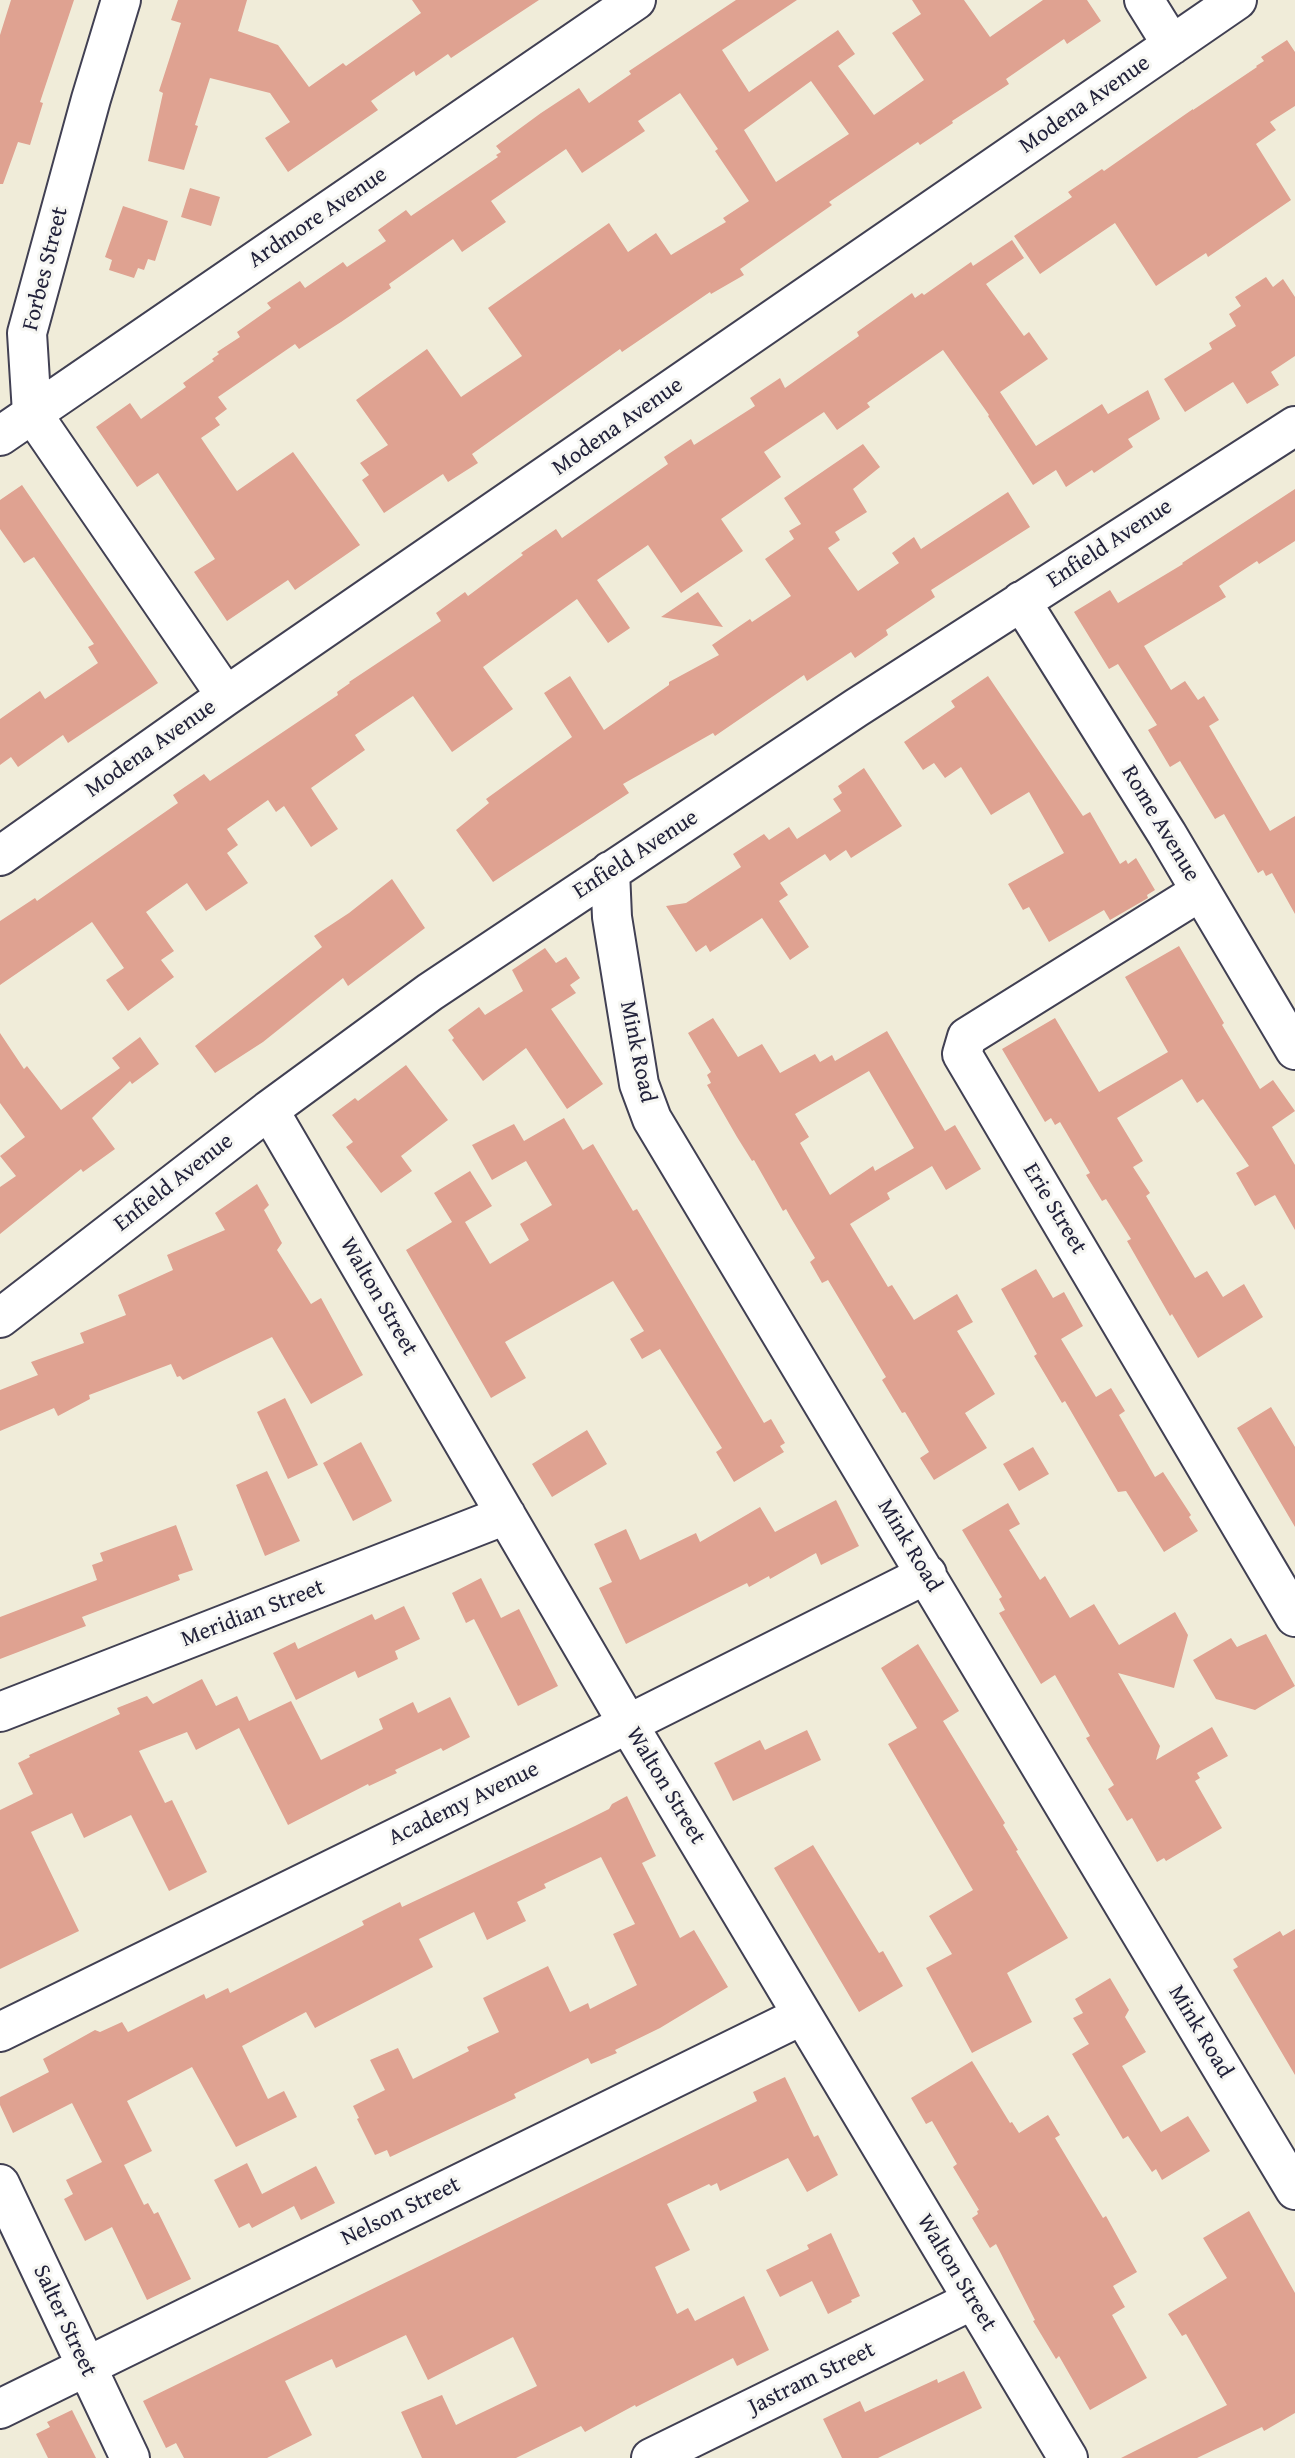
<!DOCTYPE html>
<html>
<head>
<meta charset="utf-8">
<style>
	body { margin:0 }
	canvas { display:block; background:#f0ecd9 }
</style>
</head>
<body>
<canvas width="1295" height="2458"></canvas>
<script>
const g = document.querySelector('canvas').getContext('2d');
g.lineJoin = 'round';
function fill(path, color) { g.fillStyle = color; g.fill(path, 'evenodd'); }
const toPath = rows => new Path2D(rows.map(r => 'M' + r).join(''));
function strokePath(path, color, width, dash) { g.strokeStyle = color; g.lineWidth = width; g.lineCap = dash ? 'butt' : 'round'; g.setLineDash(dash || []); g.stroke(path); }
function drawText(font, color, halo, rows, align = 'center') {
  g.font = font + ' "Gentium Book Plus",serif'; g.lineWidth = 6; g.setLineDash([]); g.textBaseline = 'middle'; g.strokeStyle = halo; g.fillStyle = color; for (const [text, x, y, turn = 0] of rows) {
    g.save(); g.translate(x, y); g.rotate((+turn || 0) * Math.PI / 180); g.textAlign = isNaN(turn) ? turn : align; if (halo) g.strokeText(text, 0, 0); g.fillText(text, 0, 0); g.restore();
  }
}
fill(toPath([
	[11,0,74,0,40,102,43,103,30,145,18,142,3,184,0,184,0,35],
	[178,0,247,0,238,31,278,45,309,87,343,63,346,66,421,13,412,0,539,0,451,58,448,54,416,76,414,71,371,101,378,110,288,172,265,138,290,122,270,93,210,78,195,125,198,126,184,170,148,161,163,93,159,91,181,23,171,20],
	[736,0,797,0,722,50,749,92,838,30,855,54,838,66,874,115,924,80,892,33,921,14,912,0,964,0,990,37,1043,0,1087,0,1101,21,1067,44,1064,39,1006,79,1009,84,952,121,953,123,920,145,918,142,829,202,832,205,740,269,744,275,711,294,710,292,622,352,620,349,472,454,478,463,448,482,443,474,384,513,362,480,369,475,360,463,388,445,356,400,427,349,461,397,522,356,488,308,609,223,628,252,656,233,671,255,726,222,723,218,749,201,715,151,718,149,680,93,638,121,645,131,582,173,566,149,491,201,506,222,462,252,453,239,389,284,391,288,341,322,299,349,295,344,218,397,227,409,215,418,220,425,201,438,237,491,293,452,360,545,295,590,288,580,227,621,194,572,215,559,158,473,137,487,96,427,130,403,141,419,186,387,183,383,214,361,212,359,219,354,217,352,240,337,237,332,271,308,267,303,300,281,305,288,343,262,347,267,386,241,378,230,406,210,411,216,498,157,496,155,501,152,496,146,541,113,579,88,589,103,631,74,629,71],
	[811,81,849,134,776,182,744,130],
	[1287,40,1295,52,1295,106,1270,122,1276,130,1256,144,1291,200,1208,257,1206,253,1156,286,1115,223,1040,274,1014,236,1072,197,1068,192,1102,169,1104,171,1193,109,1193,110,1257,67,1256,66,1264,61,1261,57],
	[190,188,220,197,211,226,181,217],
	[123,206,168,221,155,261,148,259,144,270,138,268,134,278,109,270,112,260,105,257],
	[1012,240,1024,258,986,284,1024,336,1029,332,1048,359,1000,392,1036,446,1102,404,1108,414,1148,390,1160,419,1128,439,1133,447,1094,473,1092,470,1066,487,1056,470,1033,485,988,416,989,415,943,350,867,403,870,407,837,430,824,412,764,452,781,477,721,519,743,551,681,593,648,545,597,580,630,628,608,643,577,599,483,667,513,709,455,750,452,752,413,696,355,735,365,750,311,788,338,829,311,847,284,806,276,812,268,800,227,829,238,845,227,853,248,883,206,911,187,883,146,912,174,951,161,960,174,977,128,1011,106,980,124,968,92,922,0,985,0,921,35,898,37,901,178,803,173,795,204,774,210,781,338,695,337,692,350,683,349,682,441,621,436,613,465,592,468,596,523,555,521,553,556,529,562,538,668,464,664,457,691,439,694,445,755,406,750,398,780,378,785,388,859,336,857,332,912,293,915,298,922,293,924,295,971,262,973,266],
	[1266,277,1273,287,1283,279,1295,297,1295,356,1271,372,1279,385,1247,404,1233,382,1185,412,1164,379,1212,349,1209,343,1236,326,1229,314,1241,306,1235,297],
	[863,444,880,467,853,489,867,512,835,532,840,540,828,548,858,591,899,563,892,553,914,537,921,549,1008,492,1030,527,931,590,935,597,886,630,888,635,855,658,851,652,807,681,804,675,715,736,713,733,623,784,629,793,493,882,456,830,489,803,486,799,572,737,544,693,570,676,604,730,669,685,669,682,719,655,712,645,750,619,752,622,791,596,765,559,794,539,789,531,801,524,784,498],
	[22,485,158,683,68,743,63,735,18,767,11,757,0,765,0,719,40,691,45,699,98,663,88,647,94,644,34,557,24,563,0,529,0,500],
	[1295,489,1295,541,1259,564,1257,561,1219,586,1226,597,1144,646,1171,690,1185,681,1198,700,1204,696,1219,720,1209,726,1270,831,1295,816,1295,914,1272,873,1266,876,1263,870,1258,873,1224,814,1215,819,1180,761,1170,767,1148,730,1157,725,1118,664,1109,669,1074,612,1110,590,1118,603,1183,564,1182,563],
	[698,592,723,627,661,617],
	[988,676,1083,816,1090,812,1120,864,1126,860,1128,864,1136,858,1155,890,1147,895,1148,898,1110,920,1104,910,1049,942,1029,907,1023,910,1008,884,1064,853,1029,792,991,815,961,767,945,778,934,763,923,770,904,742,955,707,951,701],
	[864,768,902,826,851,858,846,850,830,861,825,854,780,883,788,895,779,901,809,947,790,960,762,918,710,952,706,945,696,952,666,906,686,903,741,867,733,854,764,834,769,840,789,827,797,839,841,811,833,799,842,793,838,786],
	[392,879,425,928,348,986,343,978,263,1042,215,1073,195,1046,322,947,314,936,349,913],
	[1179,946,1224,1023,1222,1025,1260,1089,1273,1080,1295,1111,1272,1127,1295,1165,1295,1230,1275,1195,1255,1206,1236,1173,1249,1166,1203,1099,1197,1103,1182,1079,1117,1118,1143,1161,1133,1167,1150,1193,1146,1196,1195,1278,1207,1271,1223,1297,1244,1284,1263,1317,1198,1358,1172,1314,1170,1316,1127,1241,1131,1239,1106,1199,1102,1201,1086,1175,1090,1173,1060,1122,1055,1125,1051,1118,1045,1122,1002,1049,1055,1018,1099,1092,1168,1052,1125,977],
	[545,948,556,963,566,957,580,978,570,985,576,993,551,1009,603,1084,567,1109,526,1048,483,1081,452,1040,454,1038,448,1030,479,1007,485,1015,523,991,512,970],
	[713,1018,738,1057,762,1044,780,1073,815,1054,820,1062,832,1055,835,1061,887,1031,945,1131,955,1125,981,1169,946,1190,932,1166,887,1193,890,1199,850,1224,888,1287,892,1285,914,1320,957,1294,973,1322,957,1331,995,1394,965,1413,987,1448,934,1480,920,1458,929,1452,905,1412,902,1413,882,1380,886,1377,828,1280,822,1283,810,1262,815,1258,791,1218,786,1209,783,1211,754,1160,752,1161,737,1137,707,1085,711,1083,707,1075,711,1072,688,1033],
	[869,1071,914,1148,875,1171,873,1166,830,1195,800,1143,809,1137,795,1114],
	[0,1033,24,1069,27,1066,61,1110,120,1068,112,1058,140,1037,159,1064,132,1084,130,1081,92,1118,115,1149,83,1172,81,1169,0,1234,0,1187,16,1176,0,1156,25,1137,0,1103],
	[406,1065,448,1120,401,1156,412,1171,381,1193,346,1147,353,1142,332,1115,355,1098,358,1101],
	[564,1118,583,1150,593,1144,633,1211,637,1209,764,1423,771,1419,785,1443,780,1446,784,1452,734,1482,716,1452,722,1448,660,1349,642,1359,630,1339,644,1331,613,1281,505,1342,526,1378,491,1398,406,1250,452,1222,434,1193,470,1171,492,1206,465,1222,490,1264,529,1240,520,1224,552,1205,526,1161,492,1180,472,1145,514,1124,524,1141],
	[257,1184,269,1205,264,1210,282,1243,277,1250,311,1304,321,1298,363,1375,311,1404,272,1337,183,1380,180,1376,177,1377,171,1364,89,1395,90,1399,58,1416,54,1408,0,1431,0,1390,38,1375,31,1362,84,1343,80,1333,126,1315,118,1295,173,1270,167,1255,225,1230,215,1213],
	[1036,1269,1053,1298,1064,1292,1083,1326,1061,1339,1096,1397,1111,1388,1125,1411,1119,1415,1155,1477,1163,1472,1191,1515,1189,1517,1198,1531,1164,1552,1126,1491,1118,1492,1065,1401,1062,1403,1034,1356,1037,1354,1001,1289],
	[285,1398,318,1465,288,1479,257,1412],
	[1271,1407,1295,1447,1295,1527,1237,1428],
	[587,1430,607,1464,552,1497,532,1464],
	[361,1442,392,1501,353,1521,323,1463],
	[1033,1447,1049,1474,1019,1491,1003,1464],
	[267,1471,300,1541,265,1556,236,1485],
	[836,1500,859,1546,821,1565,816,1553,770,1579,769,1576,749,1587,747,1583,626,1644,599,1588,612,1582,594,1544,626,1529,640,1560,696,1533,700,1542,760,1507,775,1532],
	[1008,1503,1020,1524,1009,1530,1040,1580,1045,1576,1070,1618,1094,1604,1119,1645,1175,1612,1188,1635,1174,1688,1118,1673,1160,1746,1156,1760,1212,1727,1228,1756,1197,1773,1200,1778,1195,1781,1222,1828,1166,1861,1164,1858,1157,1862,1132,1818,1127,1821,1108,1789,1114,1785,1086,1738,1090,1736,1055,1675,1041,1684,999,1613,1005,1610,999,1599,1002,1597,962,1530],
	[176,1525,193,1570,178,1575,180,1580,82,1617,86,1626,0,1659,0,1617,97,1580,92,1565,103,1561,100,1553],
	[481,1578,501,1618,519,1609,558,1686,518,1706,474,1619,466,1623,452,1593],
	[404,1606,420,1639,395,1651,398,1659,358,1678,355,1671,296,1700,273,1653,295,1642,298,1649,372,1614,375,1620],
	[1266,1634,1295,1686,1255,1710,1216,1699,1193,1660,1231,1638,1237,1647],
	[918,1644,959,1711,943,1721,1005,1823,1003,1825,1018,1850,1016,1851,1068,1938,1007,1973,1032,2022,972,2053,926,1968,952,1954,929,1916,973,1890,888,1744,917,1728,881,1668],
	[202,1679,216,1706,237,1696,249,1721,291,1701,321,1760,383,1729,379,1719,413,1702,418,1713,450,1697,470,1737,443,1751,441,1748,395,1770,397,1773,369,1786,368,1784,288,1825,239,1728,196,1750,187,1732,139,1751,165,1803,172,1800,207,1872,169,1891,131,1815,84,1838,72,1813,31,1832,79,1931,0,1969,0,1810,33,1794,18,1763,30,1757,29,1755,120,1714,117,1708,147,1696,153,1704],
	[807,1730,821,1760,733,1801,714,1763,760,1740,765,1750],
	[627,1796,656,1856,642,1863,680,1938,694,1930,728,1987,660,2028,615,2050,617,2053,591,2064,588,2058,514,2094,516,2098,390,2157,387,2150,375,2155,357,2119,359,2118,353,2106,385,2090,370,2060,398,2048,413,2079,469,2051,467,2047,499,2032,483,1998,548,1966,570,2012,588,2003,590,2009,637,1985,613,1934,635,1924,601,1857,544,1884,546,1888,517,1902,526,1921,487,1940,474,1912,419,1939,433,1967,315,2028,306,2012,242,2046,268,2099,284,2091,297,2117,236,2147,192,2067,127,2101,152,2151,124,2165,144,2205,148,2203,154,2214,158,2212,191,2279,147,2300,112,2227,85,2241,64,2199,73,2194,66,2180,102,2162,72,2103,13,2133,0,2105,0,2097,49,2072,43,2059,95,2030,100,2032,122,2022,128,2032,204,1994,206,1999,228,1988,230,1993,364,1925,362,1921,400,1902,402,1907,575,1826,609,1809,612,1804],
	[813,1845,879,1953,883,1951,903,1986,859,2012,774,1868],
	[1295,1929,1295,2075,1233,1970,1238,1967,1233,1959,1280,1931,1283,1936],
	[1110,1978,1129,2010,1125,2017,1146,2052,1122,2066,1161,2132,1188,2116,1210,2151,1162,2180,1156,2169,1152,2172,1128,2136,1123,2139,1072,2054,1089,2044,1073,2018,1083,2013,1075,1999],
	[972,2061,1010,2123,1012,2122,1019,2133,1048,2115,1060,2135,1055,2138,1103,2218,1106,2216,1137,2272,1113,2286,1125,2307,1112,2315,1147,2378,1090,2410,1059,2356,1056,2359,1033,2321,1035,2320,996,2244,990,2248,972,2218,978,2214,977,2211,979,2210,953,2167,957,2164,932,2121,926,2124,911,2098],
	[785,2077,814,2137,818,2135,838,2175,807,2192,788,2158,720,2191,717,2183,711,2186,709,2184,667,2204,690,2250,655,2267,677,2314,688,2308,695,2321,744,2296,769,2350,737,2366,733,2358,636,2407,635,2405,585,2432,581,2426,516,2458,422,2458,401,2412,442,2395,456,2425,537,2386,513,2337,428,2380,406,2335,336,2368,332,2359,285,2381,312,2435,267,2458,184,2458,176,2443,166,2448,143,2401,757,2101,753,2092],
	[247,2163,262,2194,316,2166,335,2203,301,2220,294,2206,252,2228,249,2223,239,2228,214,2180],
	[1249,2211,1295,2293,1295,2413,1264,2431,1262,2427,1197,2458,1121,2458,1227,2405,1186,2334,1182,2336,1168,2314,1227,2278,1203,2238],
	[831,2233,860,2296,851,2300,852,2302,828,2314,812,2281,780,2297,766,2270,809,2249,807,2245],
	[964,2371,982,2408,878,2458,842,2458,823,2419,860,2401,865,2412,937,2379,938,2383],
	[72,2410,96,2458,48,2458,36,2434,50,2427,47,2422]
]), '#dfa291');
const minor = toPath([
	[121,0,91,99,27,333,32,413,226,696],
	[1144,0,1172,45],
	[0,436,636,0],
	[1021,601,1167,834,1295,1050],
	[0,856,226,696,1237,0],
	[610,871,612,917,639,1084,652,1119,1295,2190],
	[1201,891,967,1037,962,1054,1295,1617],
	[269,1110,628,1724,1068,2458],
	[0,1318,269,1110,430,992,856,708,1295,426],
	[0,1712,506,1515],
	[0,2032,628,1724,927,1574],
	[0,2184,130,2458],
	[0,2409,801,2016],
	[651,2458,973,2300]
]);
strokePath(minor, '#414053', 42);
strokePath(minor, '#fff', 38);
drawText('23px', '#22223b', '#f6f6f2', [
	["Modena Avenue",1085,105,-35],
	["Ardmore Avenue",318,218,-34],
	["Forbes Street",46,269,-76],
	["Modena Avenue",618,427,-35],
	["Enfield Avenue",1110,544,-33],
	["Modena Avenue",151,749,-35],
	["Rome Avenue",1160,824,59],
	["Enfield Avenue",636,855,-33],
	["Mink Road",637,1052,78],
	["Enfield Avenue",174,1183,-38],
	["Erie Street",1054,1209,59],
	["Walton Street",378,1297,60],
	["Mink Road",909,1546,59],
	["Meridian Street",253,1614,-21],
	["Walton Street",665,1786,59],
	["Academy Avenue",464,1804,-26],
	["Mink Road",1200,2032,59],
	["Nelson Street",401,2212,-26],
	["Walton Street",956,2273,59],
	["Salter Street",64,2321,65],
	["Jastram Street",812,2379,-26]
]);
</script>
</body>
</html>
